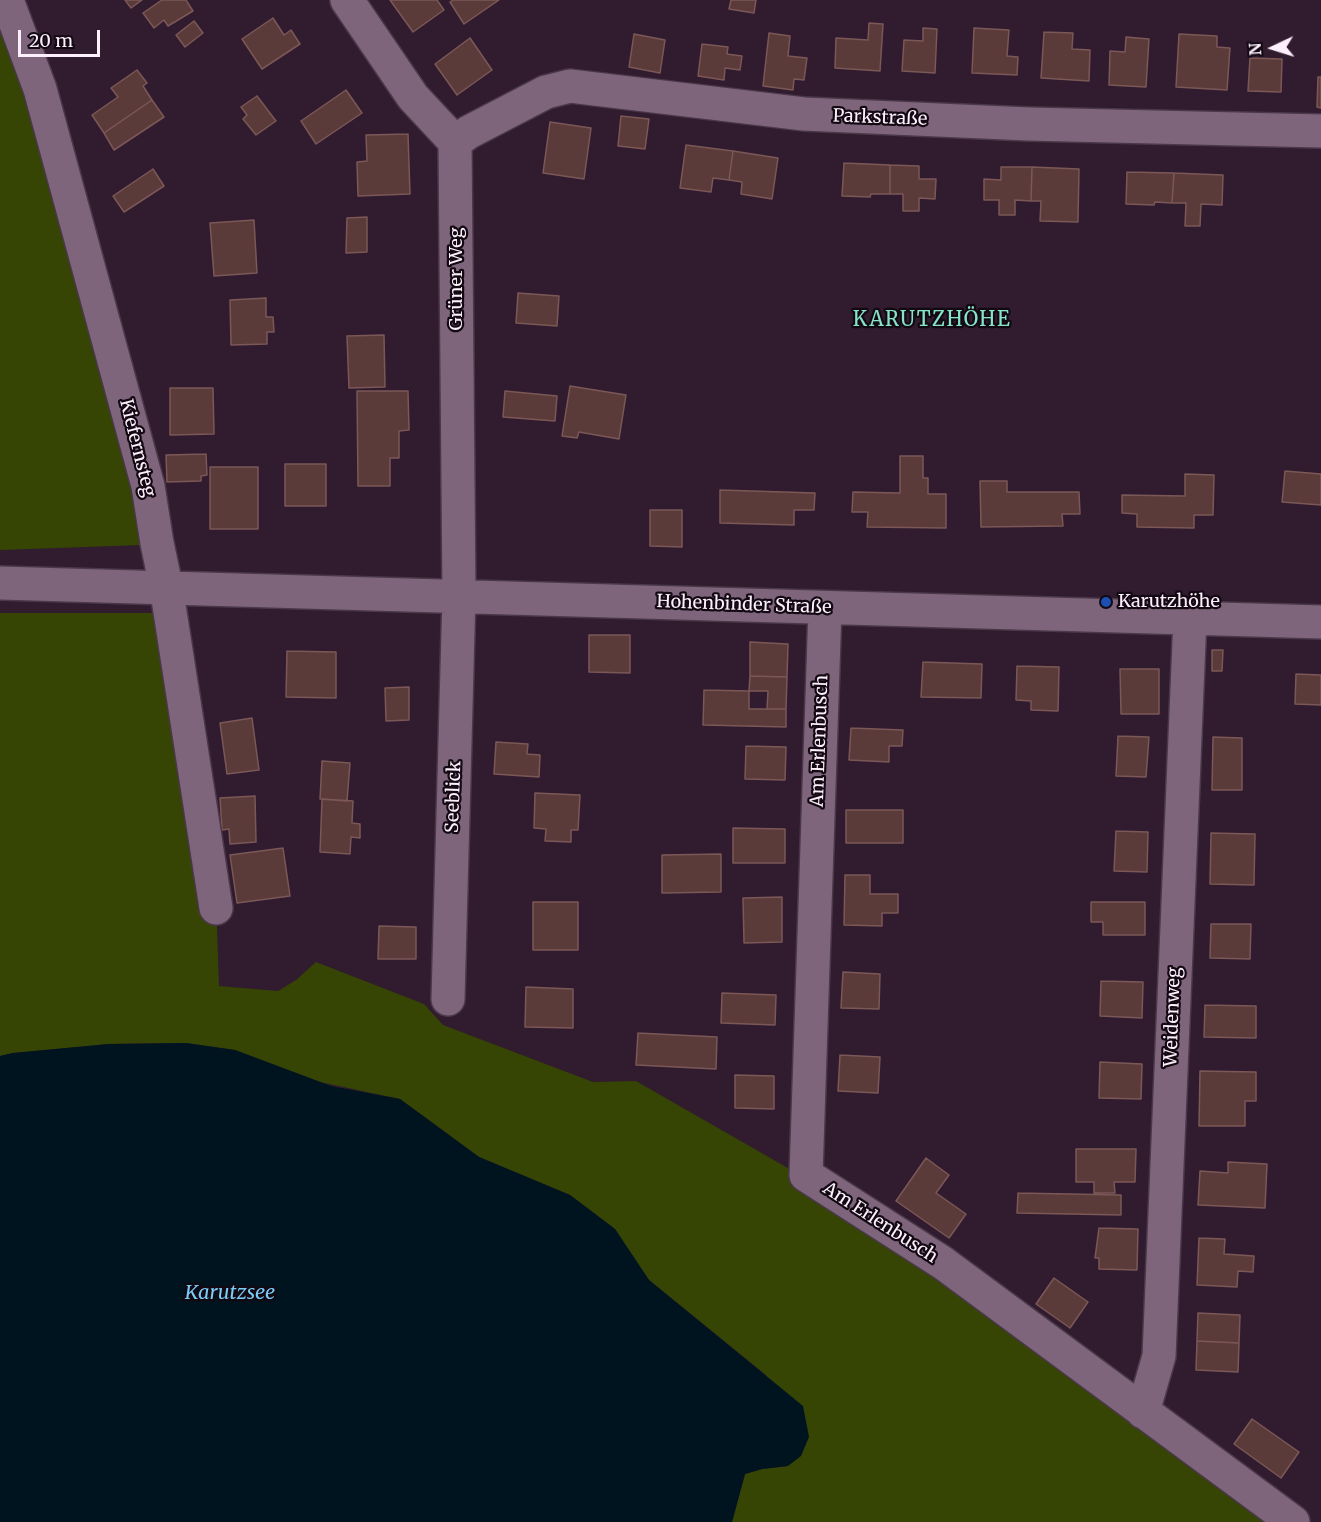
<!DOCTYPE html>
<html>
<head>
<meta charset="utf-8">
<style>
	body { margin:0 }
	#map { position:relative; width:1321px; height:1522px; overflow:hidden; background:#301b2f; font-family:Merriweather,serif }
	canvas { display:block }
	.north { position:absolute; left:1243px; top:18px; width:60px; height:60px; -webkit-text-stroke:4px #120912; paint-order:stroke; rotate:266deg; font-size:16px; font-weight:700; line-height:24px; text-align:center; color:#feeffd }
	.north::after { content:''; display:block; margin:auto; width:21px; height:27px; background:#feeffd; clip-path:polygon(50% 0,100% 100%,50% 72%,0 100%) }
	.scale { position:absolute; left:18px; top:30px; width:82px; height:27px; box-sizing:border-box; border:3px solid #feeffd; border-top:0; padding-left:8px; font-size:18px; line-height:21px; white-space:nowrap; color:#feeffd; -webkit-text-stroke:4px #120912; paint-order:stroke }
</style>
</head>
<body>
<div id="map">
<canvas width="1321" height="1522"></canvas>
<div class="north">N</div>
<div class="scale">20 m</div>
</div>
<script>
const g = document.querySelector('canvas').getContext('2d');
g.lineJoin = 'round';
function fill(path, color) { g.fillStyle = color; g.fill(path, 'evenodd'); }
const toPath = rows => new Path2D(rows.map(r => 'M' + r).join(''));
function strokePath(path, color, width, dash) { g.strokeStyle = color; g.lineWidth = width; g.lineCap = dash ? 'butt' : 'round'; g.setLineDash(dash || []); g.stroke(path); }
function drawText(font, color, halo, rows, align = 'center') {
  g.font = font + ' Merriweather,serif'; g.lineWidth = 4.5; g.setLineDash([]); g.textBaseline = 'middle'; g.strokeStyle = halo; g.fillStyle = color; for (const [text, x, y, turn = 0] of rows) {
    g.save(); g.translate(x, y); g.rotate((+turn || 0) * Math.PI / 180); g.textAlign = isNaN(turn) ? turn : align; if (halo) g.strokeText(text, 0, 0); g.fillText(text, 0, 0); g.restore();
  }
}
fill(toPath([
	[0,0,102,353,143,545,0,550],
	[0,613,169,613,201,799,217,927,219,986,278,991,296,980,316,962,424,1004,443,1025,593,1082,636,1081,793,1171,1289,1522,732,1522,745,1474,762,1469,788,1466,766,1375,649,1280,615,1229,570,1195,479,1157,400,1099,320,1082,235,1050,186,1043,109,1044,13,1053,0,1056]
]), '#364404');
fill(toPath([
	[186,1043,235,1050,331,1086,400,1099,479,1157,570,1195,615,1229,649,1280,803,1406,809,1437,801,1456,788,1466,762,1469,745,1474,732,1522,0,1522,0,1056,13,1053,109,1044]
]), '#00141f');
const building = toPath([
	[125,0,142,0,131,8,125,0],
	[162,0,186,0,193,11,168,26,164,20,154,28,143,13,162,0],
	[390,0,437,0,444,10,413,32,390,0],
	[453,0,499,0,464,24,450,2,453,0],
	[731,0,756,0,754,13,729,9,731,0],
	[273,18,284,35,291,30,300,44,262,69,242,39,273,18],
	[194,21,203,33,185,47,176,35,194,21],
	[869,23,883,24,880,71,835,68,836,38,868,40,869,23],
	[923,28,937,29,935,73,902,71,904,40,923,41,923,28],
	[974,28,1009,30,1007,56,1018,57,1017,75,972,73,974,28],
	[1044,32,1073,33,1072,49,1090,50,1089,81,1041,78,1044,32],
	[769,33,790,36,788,56,807,58,804,80,794,79,793,90,763,86,769,33],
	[634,34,665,40,660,73,629,67,634,34],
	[1179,34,1217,36,1217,47,1230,48,1227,90,1176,87,1179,34],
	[1126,37,1149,39,1146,87,1109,85,1110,51,1125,52,1126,37],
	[470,38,492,70,457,95,435,64,470,38],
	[702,44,728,47,727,54,742,56,740,70,725,68,724,80,698,76,702,44],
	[1250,58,1282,59,1281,92,1248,91,1250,58],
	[137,70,147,83,143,86,152,100,104,133,92,115,118,97,111,88,137,70],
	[1318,77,1321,77,1321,108,1317,107,1318,77],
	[346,90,362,113,316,144,301,121,346,90],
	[257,96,276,121,256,135,243,119,247,115,241,107,257,96],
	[152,100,164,117,114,150,104,133,152,100],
	[621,116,649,119,645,149,618,146,621,116],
	[550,122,591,128,584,179,543,173,550,122],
	[408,134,410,194,358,196,357,162,367,161,366,135,408,134],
	[686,145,733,151,729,180,713,178,711,192,680,188,686,145],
	[733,151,778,158,772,199,741,194,742,182,729,180,733,151],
	[844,163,890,165,890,194,871,194,870,197,842,196,844,163],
	[890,165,919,166,919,179,936,179,935,199,919,198,919,211,903,211,903,194,890,194,890,165],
	[1001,167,1032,167,1031,201,1015,200,1015,215,999,215,999,200,984,200,984,179,1001,180,1001,167],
	[1032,167,1079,169,1078,222,1040,221,1041,201,1031,201,1032,167],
	[153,169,164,186,124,212,113,196,153,169],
	[1127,172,1174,173,1172,203,1155,202,1154,205,1126,204,1127,172],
	[1174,173,1223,175,1222,205,1201,204,1200,226,1185,226,1186,203,1172,203,1174,173],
	[367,217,367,252,346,253,347,218,367,217],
	[254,220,257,273,214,276,210,223,254,220],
	[518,293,559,296,557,326,516,323,518,293],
	[266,298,266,317,273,317,274,332,267,332,267,344,231,345,230,300,266,298],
	[384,335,385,387,349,388,347,336,384,335],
	[570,386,626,395,619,439,579,432,577,438,562,436,570,386],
	[170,388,213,388,214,434,170,435,170,388],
	[357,391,408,391,409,430,399,431,399,458,390,458,390,486,358,486,357,391],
	[505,391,557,396,555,421,503,417,505,391],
	[206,454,207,475,201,476,201,481,167,482,166,455,206,454],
	[900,456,923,456,923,478,928,478,928,494,946,494,946,528,867,527,868,512,852,512,853,492,900,493,900,456],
	[285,464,326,464,326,506,285,506,285,464],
	[210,467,258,467,258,529,210,529,210,467],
	[1285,471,1321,474,1321,505,1282,502,1285,471],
	[1185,474,1214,475,1213,515,1194,515,1194,528,1137,527,1137,514,1122,513,1122,495,1185,496,1185,474],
	[980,481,1007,481,1007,492,1079,492,1080,514,1062,514,1063,526,981,527,980,481],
	[720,490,815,493,814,510,794,510,794,525,720,523,720,490],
	[650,510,682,510,682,547,650,546,650,510],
	[589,635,630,635,630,673,589,672,589,635],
	[750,642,788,644,787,677,750,676,750,642],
	[1212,650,1223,650,1222,671,1212,671,1212,650],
	[287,651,336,652,336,698,286,697,287,651],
	[923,662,982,664,981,698,921,697,923,662],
	[1017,666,1059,667,1058,711,1031,710,1031,701,1016,700,1017,666],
	[1120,669,1159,669,1159,714,1121,714,1120,669],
	[1296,674,1321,675,1321,705,1295,704,1296,674],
	[750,676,787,677,786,709,767,709,768,691,749,691,750,676],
	[409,687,409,720,386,721,385,688,409,687],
	[704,690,749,691,749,709,786,709,786,727,703,725,704,690],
	[252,718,259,770,227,774,220,723,252,718],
	[851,728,903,730,902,746,889,746,889,762,849,760,851,728],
	[1118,736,1149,737,1146,777,1116,776,1118,736],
	[1213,737,1242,738,1242,790,1212,790,1213,737],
	[496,742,528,744,527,754,540,755,539,777,494,774,496,742],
	[746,746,786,747,785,780,745,779,746,746],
	[322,761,350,763,347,801,320,799,322,761],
	[535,793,580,795,578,830,571,830,571,842,545,841,546,829,534,828,535,793],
	[255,796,256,842,230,844,229,829,222,830,220,798,255,796],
	[322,799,353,801,352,823,360,824,360,838,351,837,350,854,320,852,322,799],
	[846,810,903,810,903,843,846,843,846,810],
	[733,828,785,829,785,863,733,863,733,828],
	[1116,831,1148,832,1147,872,1114,871,1116,831],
	[1211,833,1255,834,1254,885,1210,884,1211,833],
	[283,848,290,896,237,903,230,855,283,848],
	[721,854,721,892,662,893,662,855,721,854],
	[845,875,870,875,870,894,898,894,898,913,882,913,882,926,844,925,845,875],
	[782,897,782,942,744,943,743,898,782,897],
	[533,902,578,902,578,950,533,950,533,902],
	[1091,902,1145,902,1145,935,1103,935,1103,922,1091,922,1091,902],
	[1211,924,1251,924,1250,959,1210,958,1211,924],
	[379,926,416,927,416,959,378,959,379,926],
	[843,972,880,974,879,1009,841,1008,843,972],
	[1101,981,1143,982,1142,1018,1100,1016,1101,981],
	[526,987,573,989,573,1028,525,1027,526,987],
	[722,993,776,995,775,1025,721,1023,722,993],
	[1205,1005,1256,1006,1256,1038,1204,1037,1205,1005],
	[638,1033,717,1037,716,1069,636,1065,638,1033],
	[840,1055,880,1057,878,1093,838,1091,840,1055],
	[1100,1062,1142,1064,1141,1099,1099,1098,1100,1062],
	[1200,1071,1256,1072,1256,1101,1245,1101,1245,1126,1199,1126,1200,1071],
	[735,1075,774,1076,774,1109,735,1108,735,1075],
	[1076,1149,1136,1149,1135,1182,1114,1182,1115,1193,1094,1193,1094,1182,1076,1182,1076,1149],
	[926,1158,949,1175,936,1193,966,1214,949,1238,896,1201,926,1158],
	[1228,1162,1267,1164,1265,1208,1198,1205,1200,1171,1228,1173,1228,1162],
	[1018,1193,1121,1195,1121,1215,1017,1213,1018,1193],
	[1099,1228,1138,1229,1137,1270,1099,1269,1099,1258,1095,1258,1099,1228],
	[1199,1238,1225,1239,1224,1254,1254,1256,1253,1272,1238,1271,1237,1287,1197,1285,1199,1238],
	[1054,1278,1088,1302,1070,1328,1036,1304,1054,1278],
	[1198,1313,1240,1315,1239,1343,1197,1341,1198,1313],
	[1197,1341,1239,1343,1238,1372,1196,1370,1197,1341],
	[1252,1419,1299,1452,1281,1478,1234,1444,1252,1419]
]);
fill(building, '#5b3b3a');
strokePath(building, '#7b5857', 1.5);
const minor = toPath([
	[7,0,40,89,148,486,157,543,166,586,216,908],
	[347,0,413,97,455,142,459,595,448,999],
	[455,142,469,132,546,92,570,86,804,114,1028,124,1321,131],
	[0,583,1321,622],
	[825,608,806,1175,943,1263,1293,1522],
	[1143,1412,1159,1356,1190,618]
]);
strokePath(minor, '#4a3849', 36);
strokePath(minor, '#7e657c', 33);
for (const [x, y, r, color] of [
	[1106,602,6,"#1a4fb4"]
]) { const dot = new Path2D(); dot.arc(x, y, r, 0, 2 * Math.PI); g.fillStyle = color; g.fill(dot); strokePath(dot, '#120912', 2); }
drawText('18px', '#feeffd', '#120912', [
	["Parkstraße",880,118,2],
	["Grüner Weg",457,279,-90],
	["Kiefernsteg",137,448,76],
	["Hohenbinder Straße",744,605,2],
	["Am Erlenbusch",820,741,-88],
	["Seeblick",454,797,-88],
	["Weidenweg",1173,1017,-88],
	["Am Erlenbusch",880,1223,33]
]);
drawText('18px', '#feeffd', '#120912', [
	["Karutzhöhe",1118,602]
], 'left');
g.letterSpacing = '1.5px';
drawText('20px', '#86e5c8', '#120912', [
	["KARUTZHÖHE",932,320]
]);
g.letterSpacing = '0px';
drawText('italic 20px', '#79cdf9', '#120912', [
	["Karutzsee",230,1293]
]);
</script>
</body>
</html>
